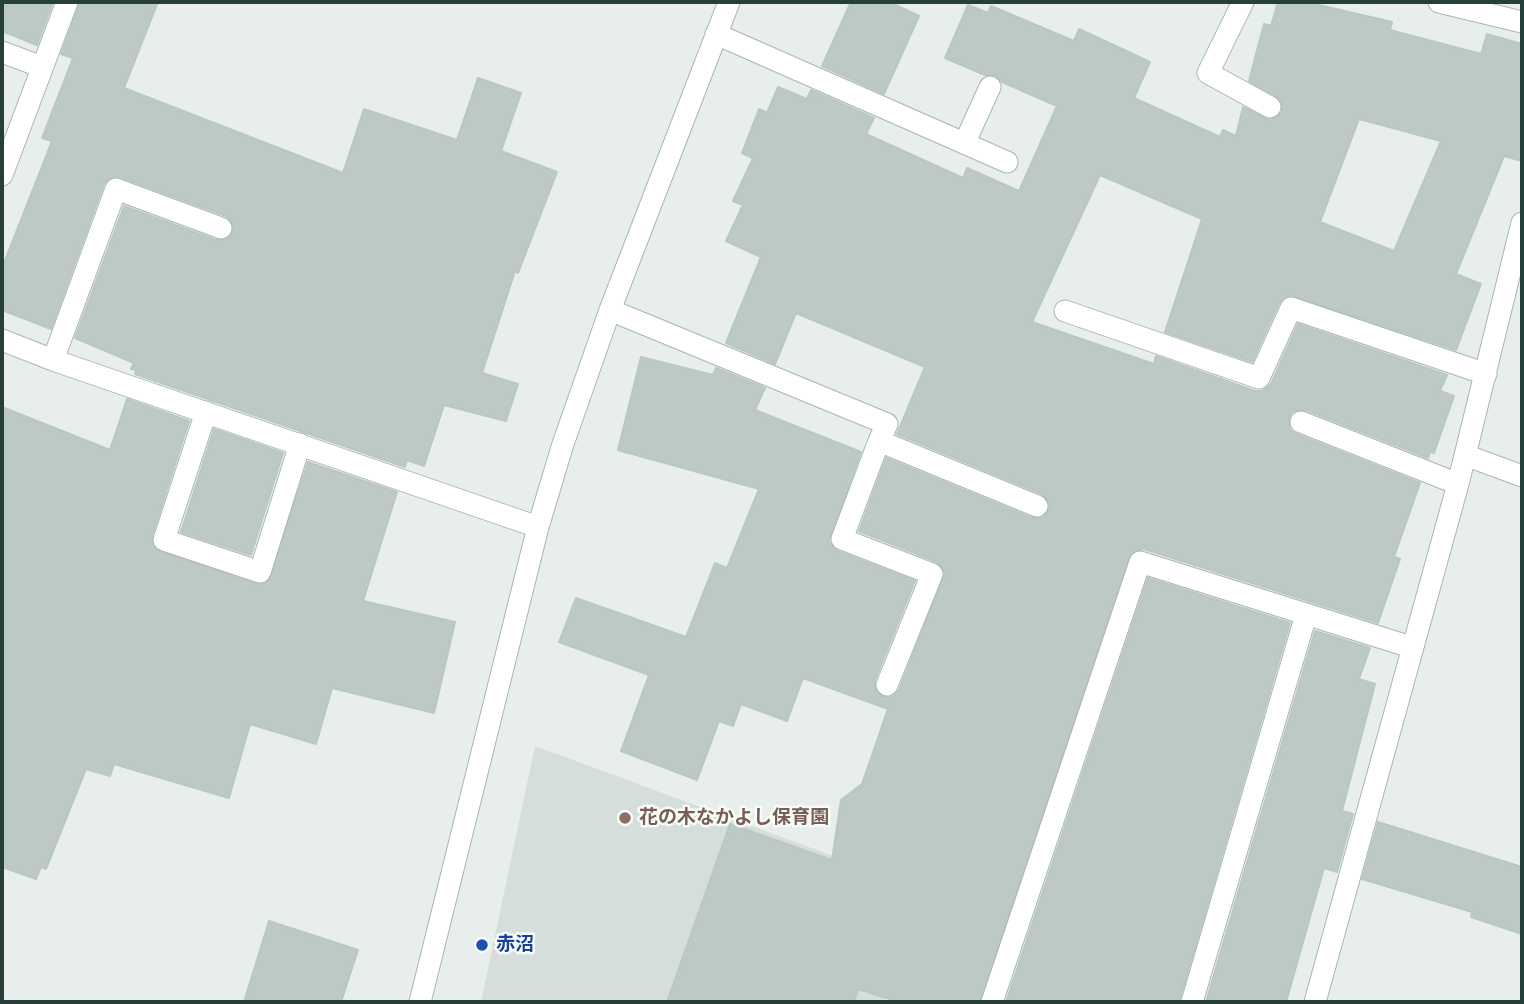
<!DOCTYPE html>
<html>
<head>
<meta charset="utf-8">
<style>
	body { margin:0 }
	#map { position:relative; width:1524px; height:1004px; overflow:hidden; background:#e7eeeb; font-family:Karla,sans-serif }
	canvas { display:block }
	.frame { position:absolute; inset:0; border:4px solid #263f3a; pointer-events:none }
</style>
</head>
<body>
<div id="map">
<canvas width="1524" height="1004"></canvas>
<div class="frame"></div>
</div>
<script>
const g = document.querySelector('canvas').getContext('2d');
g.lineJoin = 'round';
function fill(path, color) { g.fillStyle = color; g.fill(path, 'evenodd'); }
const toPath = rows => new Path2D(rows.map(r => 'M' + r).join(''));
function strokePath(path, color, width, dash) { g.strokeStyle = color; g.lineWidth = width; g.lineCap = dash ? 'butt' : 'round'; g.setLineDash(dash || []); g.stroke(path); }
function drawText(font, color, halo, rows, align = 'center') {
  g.font = font + ' Karla,"Noto Sans JP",sans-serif'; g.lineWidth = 5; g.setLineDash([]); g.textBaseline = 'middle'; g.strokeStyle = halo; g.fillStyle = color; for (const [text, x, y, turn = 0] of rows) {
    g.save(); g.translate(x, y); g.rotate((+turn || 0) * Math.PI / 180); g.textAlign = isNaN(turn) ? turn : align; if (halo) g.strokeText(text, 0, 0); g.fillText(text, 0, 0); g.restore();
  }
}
fill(toPath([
	[535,746,925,890,884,1002,481,1002]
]), '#d5deda');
const building = toPath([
	[2,2,53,2,37,45,2,31,2,2],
	[80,2,158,2,124,88,343,173,364,109,457,140,478,78,521,93,501,151,557,172,518,273,515,271,482,373,518,384,506,421,444,405,424,466,407,460,405,467,135,374,136,370,131,369,134,363,75,338,124,206,216,240,229,238,233,232,231,220,226,216,120,177,108,179,104,184,51,329,2,310,2,268,52,141,42,138,73,58,61,54,80,2],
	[851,2,889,2,919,16,884,94,822,66,851,2],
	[1278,2,1306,2,1392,22,1390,30,1481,54,1487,34,1522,44,1522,161,1504,156,1456,274,1481,284,1456,350,1290,295,1279,303,1252,362,1165,332,1202,219,1100,175,1032,322,1154,364,1156,356,1255,391,1262,391,1271,384,1298,324,1447,375,1440,391,1454,396,1434,453,1430,452,1428,458,1306,410,1293,411,1289,418,1290,430,1296,434,1420,483,1394,557,1400,559,1378,623,1144,549,1132,552,979,1002,899,1002,858,989,854,1002,667,1002,730,824,832,860,841,800,862,784,888,709,803,678,787,721,741,704,733,726,719,721,697,780,621,751,649,675,559,642,576,598,686,637,715,563,727,568,759,489,618,450,641,357,713,375,716,368,765,388,755,410,861,452,829,542,837,551,915,581,875,680,876,692,883,697,894,696,899,690,945,573,937,562,859,531,886,458,1032,518,1044,517,1050,505,1042,494,897,434,925,367,796,313,775,364,726,343,761,257,726,241,743,205,733,201,753,158,742,153,759,109,767,113,778,87,807,99,811,90,874,118,866,134,963,178,967,168,1019,191,1057,106,1002,82,995,75,985,75,945,58,968,5,988,13,991,6,1074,41,1079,29,1150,62,1134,98,1220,137,1223,130,1236,136,1243,107,1270,120,1282,113,1281,100,1249,81,1264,24,1271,26,1278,2],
	[1359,119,1441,141,1394,251,1320,222,1359,119],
	[127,399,189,421,152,536,155,549,256,584,268,582,308,462,397,492,363,601,455,622,434,713,332,688,316,744,250,724,229,798,114,764,110,776,86,769,46,869,41,867,36,879,2,867,2,407,110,450,127,399],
	[214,429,283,453,251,555,181,532,214,429],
	[1148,578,1290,623,1179,1002,1006,1002,1148,578],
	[1315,631,1370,648,1359,679,1375,684,1342,811,1353,814,1337,872,1324,868,1286,1002,1206,1002,1315,631],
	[1378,822,1522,867,1522,934,1471,917,1472,912,1362,879,1378,822],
	[269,921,358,950,341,1002,244,1002,269,921]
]);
fill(building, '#bcc9c5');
strokePath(building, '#b9c8c3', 2);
const minor = toPath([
	[1243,2,1208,73,1270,107],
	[1439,2,1522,22],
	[716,34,1007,162],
	[2,52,42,67],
	[965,142,990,87],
	[2,175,67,2],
	[610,310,887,424,879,441,1037,506],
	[1065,311,1259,378,1291,308,1486,374],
	[2,340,53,360,538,527],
	[53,360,116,189,221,228],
	[206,412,164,540,260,572,300,444],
	[1301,422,1458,484],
	[879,441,842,539,932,574,887,685],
	[1465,455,1522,476],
	[420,1002,538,527,563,444,610,310,729,2],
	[992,1002,1140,562,1411,647],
	[1192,1002,1306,615],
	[1315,1002,1458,484,1522,223]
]);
strokePath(minor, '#a9b6b2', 23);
strokePath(minor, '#fff', 21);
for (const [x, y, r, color] of [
	[625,818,7,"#8d6e63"],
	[482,945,7,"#1a4fb4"]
]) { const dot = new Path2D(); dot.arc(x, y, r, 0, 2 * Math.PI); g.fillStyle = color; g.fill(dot); strokePath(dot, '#f7fbf9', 2.5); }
drawText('bold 19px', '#785e54', '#f7fbf9', [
	["花の木なかよし保育園",639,818]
], 'left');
drawText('bold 19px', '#164399', '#f7fbf9', [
	["赤沼",496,945]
], 'left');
</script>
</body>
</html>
